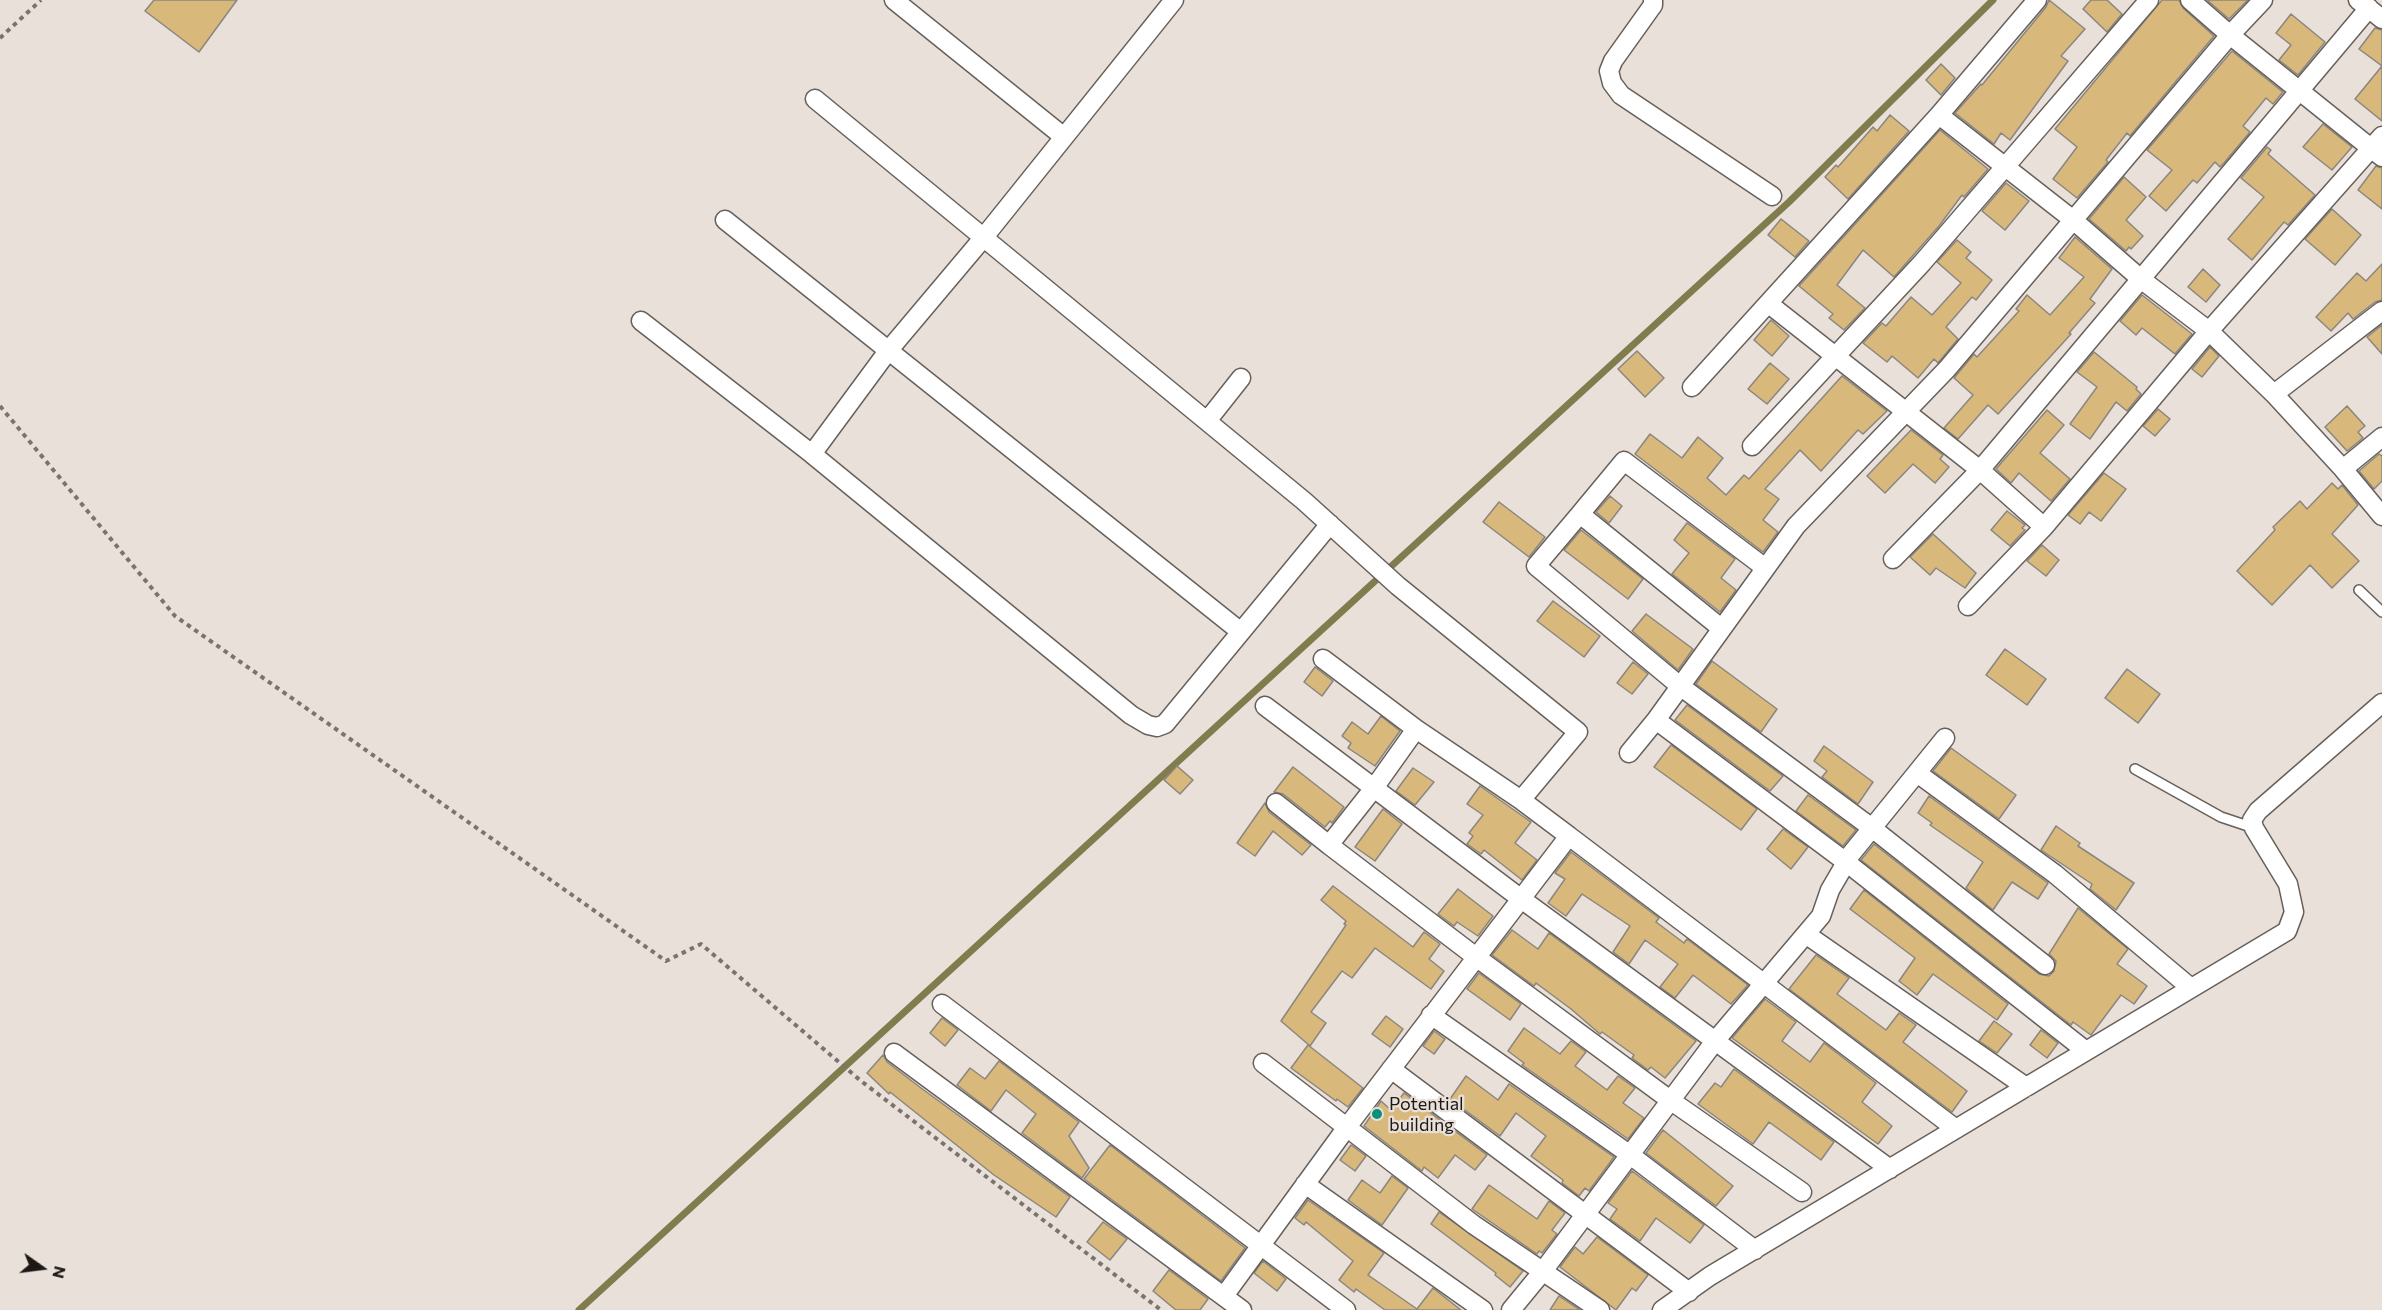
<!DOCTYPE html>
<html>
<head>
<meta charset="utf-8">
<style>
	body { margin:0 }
	#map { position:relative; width:2382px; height:1310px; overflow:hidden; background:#e9e0da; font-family:Commissioner,sans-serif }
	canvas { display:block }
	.north { position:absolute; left:12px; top:1238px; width:60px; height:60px; -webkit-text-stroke:4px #e9e0da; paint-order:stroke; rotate:104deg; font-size:16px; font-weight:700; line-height:24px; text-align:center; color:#1b1815 }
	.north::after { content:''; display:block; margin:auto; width:21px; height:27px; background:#1b1815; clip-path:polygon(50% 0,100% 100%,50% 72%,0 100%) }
</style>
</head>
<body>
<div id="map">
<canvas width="2382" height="1310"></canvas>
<div class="north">N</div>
</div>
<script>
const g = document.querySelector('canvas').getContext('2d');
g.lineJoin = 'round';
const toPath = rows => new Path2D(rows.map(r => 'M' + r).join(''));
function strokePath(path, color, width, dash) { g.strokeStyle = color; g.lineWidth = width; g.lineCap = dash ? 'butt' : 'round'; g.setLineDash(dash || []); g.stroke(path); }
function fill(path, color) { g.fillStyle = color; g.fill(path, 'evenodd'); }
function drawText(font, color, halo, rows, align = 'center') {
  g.font = font + ' Commissioner,sans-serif'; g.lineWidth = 4.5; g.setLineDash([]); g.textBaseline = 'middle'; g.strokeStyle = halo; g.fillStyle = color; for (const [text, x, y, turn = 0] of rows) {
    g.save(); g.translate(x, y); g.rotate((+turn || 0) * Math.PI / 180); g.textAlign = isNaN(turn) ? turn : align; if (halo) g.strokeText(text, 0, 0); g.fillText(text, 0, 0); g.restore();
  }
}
strokePath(toPath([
	[579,1310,1789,202,1993,0]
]), '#807c4e', 7);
const building = toPath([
	[154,0,237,0,199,52,145,11,154,0],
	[2049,0,2085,29,2061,56,2068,61,2010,140,2001,133,1994,144,1955,113,1981,84,1982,85,2046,7,2049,0],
	[2091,0,2107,0,2122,14,2107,32,2083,9,2091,0],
	[2162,0,2179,0,2183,8,2214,36,2130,136,2127,133,2106,160,2108,162,2077,198,2053,179,2077,147,2055,129,2162,0],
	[2207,0,2248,0,2229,19,2207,0],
	[2291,14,2325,42,2298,75,2279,60,2291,45,2276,33,2291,14],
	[2375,28,2382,30,2382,121,2355,99,2382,66,2359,49,2375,28],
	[2232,51,2283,92,2273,104,2266,98,2243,126,2250,132,2224,163,2220,167,2215,162,2197,183,2193,180,2166,211,2149,196,2172,170,2147,150,2232,51],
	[1941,64,1955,78,1941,95,1926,80,1941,64],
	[1890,115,1909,131,1848,199,1825,177,1836,165,1838,167,1873,127,1877,131,1890,115],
	[2323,124,2352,147,2332,170,2303,147,2323,124],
	[1940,130,1988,169,1964,197,1962,195,1939,226,1894,277,1863,250,1837,285,1865,308,1844,330,1829,318,1833,314,1799,286,1940,130],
	[2267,147,2271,150,2268,154,2315,195,2288,225,2284,222,2252,260,2228,239,2264,197,2241,178,2267,147],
	[2376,166,2382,168,2382,209,2358,190,2376,166],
	[2124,177,2146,197,2126,220,2143,236,2131,249,2129,247,2126,251,2089,219,2124,177],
	[2006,183,2029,201,2005,230,1982,211,2006,183],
	[2332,209,2361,235,2335,265,2305,239,2332,209],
	[1781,219,1809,241,1795,257,1768,235,1781,219],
	[2075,237,2112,269,2090,299,2095,303,2069,333,2071,334,1998,414,1988,405,1958,439,1944,428,1973,395,1954,378,1974,354,1977,357,2019,311,2016,309,2027,295,2050,315,2084,277,2059,258,2075,237],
	[1957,240,1971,252,1966,258,1992,280,1976,300,1972,297,1946,327,1958,339,1938,363,1934,359,1918,378,1892,356,1887,362,1863,343,1882,323,1886,326,1911,297,1932,315,1961,283,1937,262,1957,240],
	[2382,264,2382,300,2375,302,2353,319,2348,313,2331,331,2316,317,2357,273,2366,281,2382,264],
	[2203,269,2220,285,2206,302,2188,287,2203,269],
	[2142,295,2192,334,2175,354,2142,328,2136,335,2120,321,2142,295],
	[1771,320,1789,336,1772,356,1754,340,1771,320],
	[2382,325,2382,354,2367,337,2382,325],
	[2210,347,2219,356,2202,377,2192,369,2210,347],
	[1637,351,1664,378,1645,397,1618,369,1637,351],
	[2094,352,2137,387,2136,389,2141,394,2127,411,2116,402,2090,439,2070,424,2097,387,2077,372,2094,352],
	[1770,363,1789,379,1767,404,1748,389,1770,363],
	[1842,376,1887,411,1863,434,1858,430,1821,471,1800,450,1765,489,1779,499,1763,520,1778,532,1763,552,1635,454,1650,434,1682,458,1698,437,1723,458,1707,478,1726,495,1744,475,1749,479,1842,376],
	[2347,406,2365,426,2358,432,2363,438,2347,451,2325,427,2347,406],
	[2158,409,2170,419,2155,436,2143,426,2158,409],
	[2047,410,2064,425,2040,453,2070,479,2051,501,2019,473,2011,483,1996,469,2047,410],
	[1911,430,1943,455,1940,459,1949,467,1935,483,1913,464,1885,493,1867,476,1911,430],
	[2379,454,2382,456,2382,481,2374,489,2359,471,2379,454],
	[2104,473,2126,489,2101,521,2089,512,2080,524,2068,515,2104,473],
	[2332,483,2338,489,2342,485,2358,505,2332,534,2359,561,2332,588,2310,565,2272,605,2237,571,2275,530,2273,527,2300,501,2307,509,2332,483],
	[1610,496,1622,506,1609,523,1596,512,1610,496],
	[1499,502,1545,537,1529,557,1483,522,1499,502],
	[2007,511,2025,525,2022,528,2025,530,2010,546,1991,530,2007,511],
	[1687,523,1735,559,1721,578,1736,590,1720,612,1672,574,1689,553,1674,540,1687,523],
	[1581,530,1643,579,1628,599,1564,550,1581,530],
	[1933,534,1976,573,1965,588,1936,568,1930,575,1910,557,1933,534],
	[2042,545,2059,560,2046,576,2027,561,2042,545],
	[1553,601,1600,636,1584,657,1537,621,1553,601],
	[1646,614,1693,649,1678,670,1632,631,1646,614],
	[2005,649,2046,679,2027,705,1986,675,2005,649],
	[1712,661,1777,709,1761,732,1696,684,1712,661],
	[1633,662,1648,674,1632,694,1617,683,1633,662],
	[1315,667,1333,681,1322,696,1304,682,1315,667],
	[2127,669,2160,694,2138,723,2105,698,2127,669],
	[1687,705,1783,776,1770,791,1675,720,1687,705],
	[1381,716,1400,731,1375,766,1348,748,1351,743,1342,736,1352,722,1368,734,1381,716],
	[1671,745,1757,809,1741,830,1654,767,1671,745],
	[1824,746,1873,782,1858,804,1822,777,1827,771,1814,761,1824,746],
	[1951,748,2016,795,1999,819,1933,771,1951,748],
	[1177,766,1193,780,1180,794,1164,780,1177,766],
	[1293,767,1344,807,1332,823,1330,821,1325,827,1283,794,1274,792,1293,767],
	[1413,768,1434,782,1415,805,1396,791,1413,768],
	[1480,786,1531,822,1515,843,1537,860,1522,880,1484,850,1481,854,1467,844,1473,836,1469,833,1483,815,1467,804,1480,786],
	[1808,795,1856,830,1843,846,1796,811,1808,795],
	[1929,796,2048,883,2038,899,2012,882,1993,910,1966,888,1983,862,1930,825,1932,823,1918,813,1929,796],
	[1265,803,1269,812,1311,845,1302,855,1273,831,1255,856,1237,843,1265,803],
	[1383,809,1402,824,1375,861,1355,847,1383,809],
	[2056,826,2080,843,2078,846,2134,883,2116,910,2090,889,2092,884,2041,850,2056,826],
	[1783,829,1808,847,1791,869,1767,849,1783,829],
	[1874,844,2039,974,2049,976,2054,971,2056,961,2049,954,2078,908,2128,949,2117,964,2147,986,2134,1004,2121,995,2091,1035,2073,1022,2071,1025,1861,860,1874,844],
	[1571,852,1659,918,1656,922,1684,943,1687,939,1748,985,1731,1004,1693,975,1675,998,1660,987,1678,964,1645,940,1629,964,1613,952,1630,926,1582,894,1566,916,1548,903,1565,879,1555,873,1571,852],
	[1333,886,1413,947,1424,932,1440,944,1429,959,1444,971,1431,989,1375,948,1352,978,1342,971,1311,1012,1326,1023,1310,1046,1281,1021,1346,925,1344,924,1346,921,1321,900,1333,886],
	[1458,889,1493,916,1478,936,1457,922,1454,926,1438,914,1458,889],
	[1864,890,2008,1004,1997,1020,1933,974,1917,995,1899,981,1915,958,1850,909,1864,890],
	[1512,930,1538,949,1549,933,1696,1041,1665,1078,1651,1067,1648,1070,1632,1058,1634,1055,1602,1032,1600,1034,1571,1009,1536,983,1534,986,1492,955,1512,930],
	[1816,955,1849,978,1837,994,1886,1030,1899,1013,1916,1025,1903,1042,1967,1091,1952,1112,1789,989,1816,955],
	[1479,973,1521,1004,1510,1020,1467,989,1479,973],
	[1765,999,1796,1022,1782,1041,1810,1062,1824,1043,1876,1083,1862,1102,1892,1126,1878,1144,1732,1038,1765,999],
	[1386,1016,1403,1029,1390,1047,1372,1034,1386,1016],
	[942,1018,958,1030,945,1046,930,1033,942,1018],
	[1994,1021,2012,1034,1997,1053,1979,1041,1994,1021],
	[1524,1028,1560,1054,1571,1041,1586,1052,1575,1066,1607,1090,1618,1076,1635,1088,1623,1103,1644,1118,1628,1139,1522,1065,1524,1063,1508,1051,1524,1028],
	[2041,1030,2058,1043,2047,1058,2030,1045,2041,1030],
	[1434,1031,1445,1039,1434,1054,1423,1046,1434,1031],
	[1308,1045,1363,1088,1348,1107,1337,1099,1336,1101,1291,1068,1308,1045],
	[883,1055,887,1062,921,1088,1070,1197,1056,1217,994,1175,890,1092,889,1094,867,1073,883,1055],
	[999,1061,1079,1122,1069,1136,1089,1168,1082,1178,1022,1133,1036,1114,1006,1090,991,1111,957,1085,970,1068,985,1079,999,1061],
	[1734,1069,1834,1142,1821,1160,1769,1122,1753,1144,1698,1104,1715,1083,1721,1087,1734,1069],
	[1466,1076,1498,1100,1509,1084,1614,1157,1589,1191,1585,1188,1579,1196,1562,1183,1563,1180,1531,1156,1546,1136,1516,1113,1500,1136,1450,1099,1466,1076],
	[1404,1093,1487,1155,1475,1170,1455,1155,1438,1178,1424,1167,1422,1171,1364,1126,1381,1101,1391,1110,1404,1093],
	[1663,1130,1733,1186,1716,1206,1646,1153,1663,1130],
	[1110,1145,1245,1248,1221,1281,1084,1179,1110,1145],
	[1351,1145,1366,1156,1355,1171,1340,1160,1351,1145],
	[1632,1171,1704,1225,1690,1243,1656,1218,1640,1241,1610,1219,1617,1209,1608,1203,1632,1171],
	[1392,1176,1408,1188,1382,1225,1348,1200,1362,1180,1380,1193,1392,1176],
	[1489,1185,1537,1219,1549,1201,1565,1213,1552,1230,1557,1234,1542,1253,1539,1251,1537,1254,1472,1209,1489,1185],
	[1308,1200,1384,1253,1368,1275,1417,1309,1433,1288,1461,1310,1385,1310,1356,1289,1354,1292,1339,1280,1353,1261,1306,1222,1304,1225,1295,1218,1308,1200],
	[1439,1212,1523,1271,1510,1287,1495,1275,1496,1273,1431,1224,1439,1212],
	[1103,1222,1127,1239,1110,1260,1087,1242,1103,1222],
	[1597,1237,1648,1275,1636,1291,1632,1288,1616,1310,1560,1267,1575,1247,1583,1254,1597,1237],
	[1263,1261,1286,1279,1277,1291,1254,1273,1263,1261],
	[1169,1270,1208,1299,1200,1310,1176,1310,1153,1291,1169,1270],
	[1559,1296,1580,1310,1550,1310,1559,1296]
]);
fill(building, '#d9b87c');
strokePath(building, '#8b867e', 1.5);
const service = toPath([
	[2359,590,2382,612],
	[2135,769,2221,817,2254,828]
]);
const minor = toPath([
	[894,0,1064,137],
	[1653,0,1653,5,1613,61,1609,71,1612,83,1621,95,1772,196],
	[2190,0,2230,35,2382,157],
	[2358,0,2382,19],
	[815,99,1304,501,1398,586,1578,732,1521,800],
	[1939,115,2072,219,2142,280,2209,331,2274,394,2343,469,2382,516],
	[725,220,1241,632],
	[1769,304,1980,470,2044,527],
	[641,321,812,454,1131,715,1148,725,1157,727,1165,724,1330,524],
	[1692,387,1939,115,2037,0],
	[2274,394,2382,311],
	[1207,421,1241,378],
	[1752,446,1922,263,2149,0],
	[812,454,888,351,984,237,1174,0],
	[2343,469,2382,437],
	[1580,514,1536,566,1680,686,1872,828,2045,965],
	[1893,559,1980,470,2369,8],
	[1968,606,2044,527,2209,331,2382,136],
	[1721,628,1580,514,1624,461,1764,567],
	[1323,659,1416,729,1521,800,1569,836],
	[1265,706,1520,898,1890,1169],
	[1656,720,1846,862,2086,1051],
	[1416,729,1374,788,1329,845,1476,957,1670,1100,1802,1192],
	[1629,753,1656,720,1796,526,1947,369,2230,35,2263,0],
	[1917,773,2055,874,2191,988],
	[1276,803,1329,845],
	[1807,935,2026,1087],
	[942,1004,1346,1310],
	[1431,1015,1629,1154,1755,1250],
	[894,1053,1242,1310],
	[1263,1063,1474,1225,1600,1310],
	[1391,1069,1689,1292],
	[1305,1184,1483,1310],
	[1224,1296,1347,1127,1569,836,1956,1129],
	[1511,1310,1543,1271,1715,1041,1821,916,1830,890,1851,854,1945,738],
	[1662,1310,1710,1276,2287,931,2294,912,2288,884,2254,828,2252,820,2258,811,2382,703]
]);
strokePath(service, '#67605a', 12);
strokePath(minor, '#67605a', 21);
strokePath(toPath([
	[0,38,41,0],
	[0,406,175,616,666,961,701,944,861,1081,1161,1310]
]), '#7a7470', 4, [4.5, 4.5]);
strokePath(service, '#fff', 9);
strokePath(minor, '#fff', 18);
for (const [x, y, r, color] of [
	[1377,1114,6,"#06917a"]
]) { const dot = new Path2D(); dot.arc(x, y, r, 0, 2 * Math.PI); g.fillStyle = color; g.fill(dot); strokePath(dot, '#e9e0da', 2); }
drawText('18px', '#1b1815', '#e9e0da', [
	["Potential",1389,1104],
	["building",1389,1125]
], 'left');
</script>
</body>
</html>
